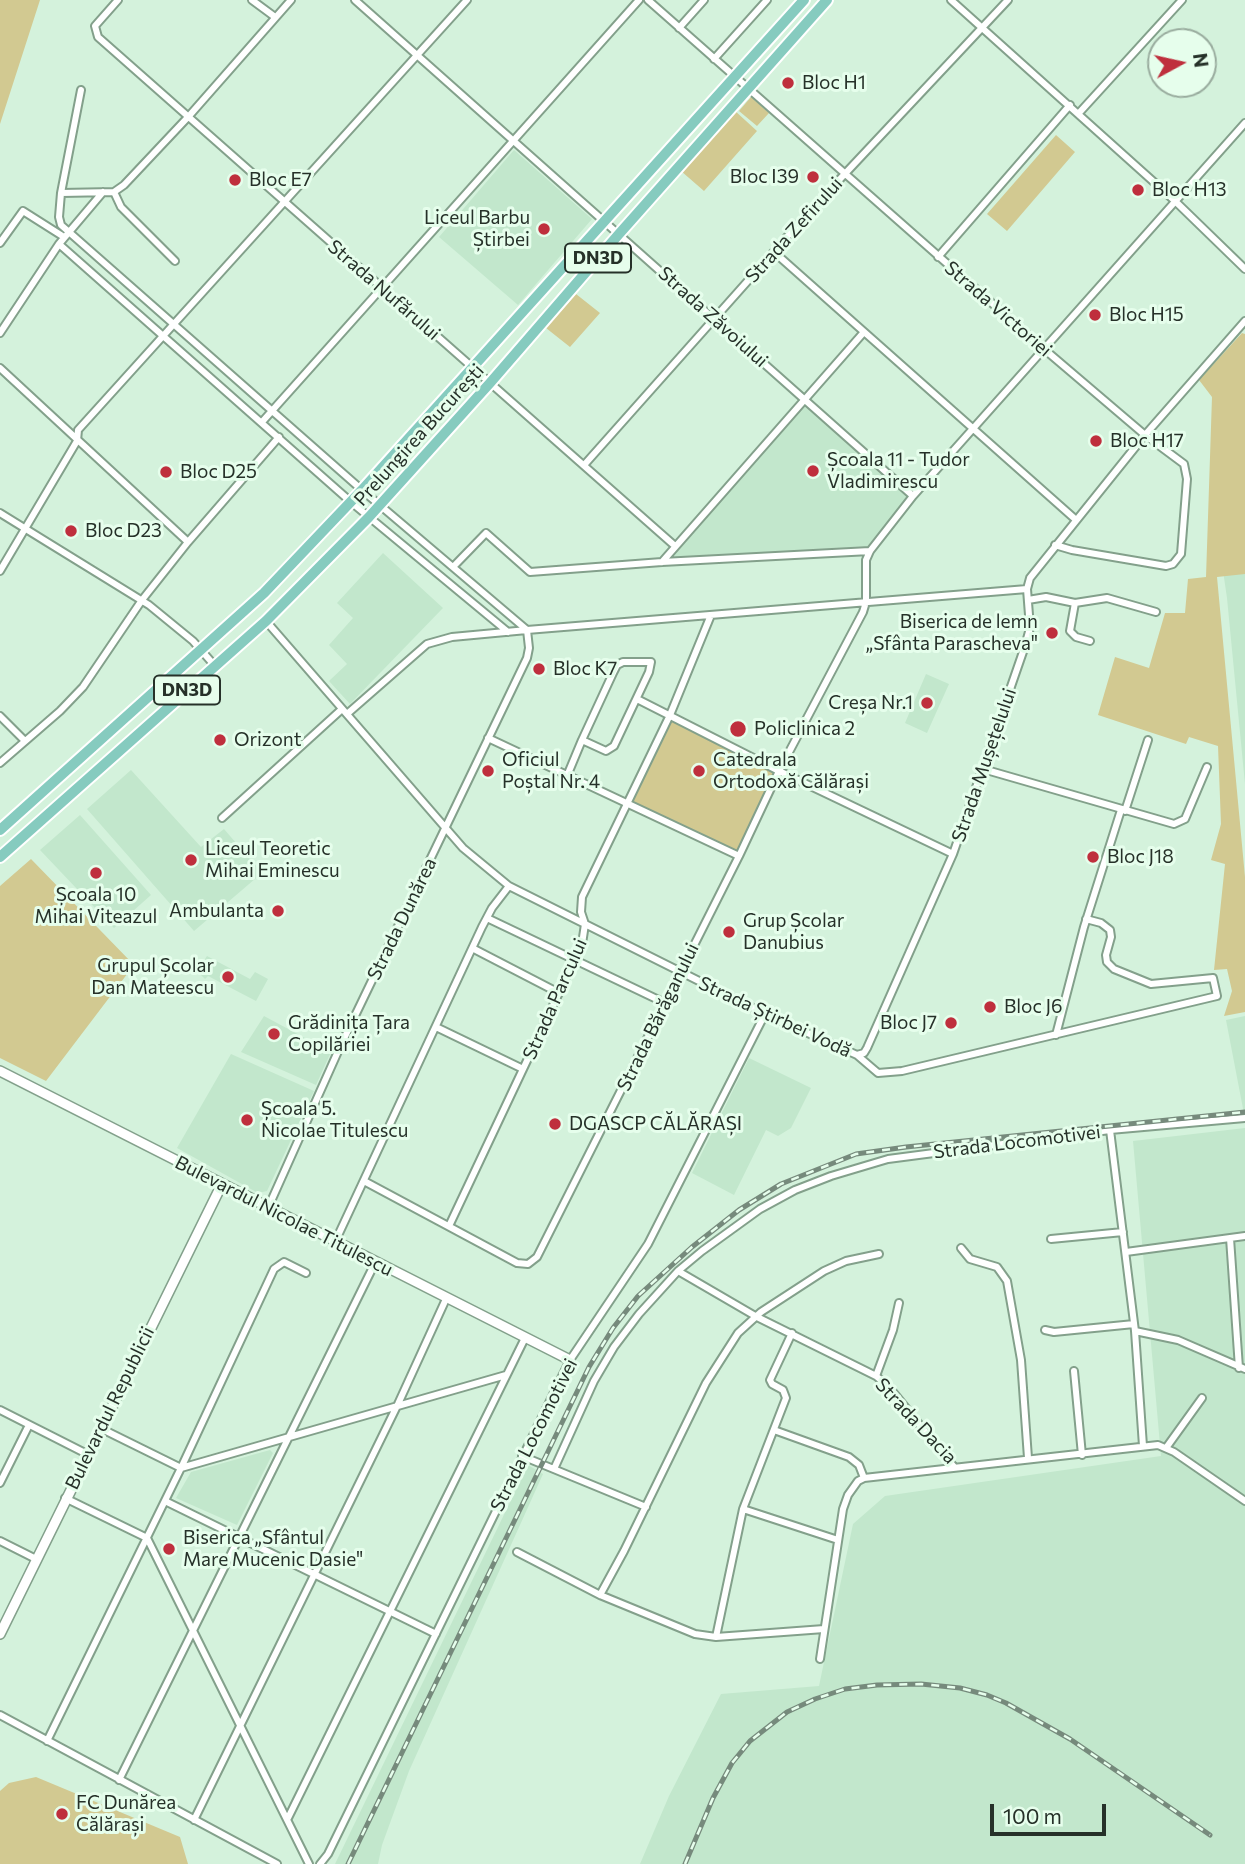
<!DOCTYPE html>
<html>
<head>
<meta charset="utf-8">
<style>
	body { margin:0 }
	#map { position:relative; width:1245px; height:1864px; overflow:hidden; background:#d4f2dc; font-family:Commissioner,sans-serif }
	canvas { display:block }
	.north { position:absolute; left:1147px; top:28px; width:70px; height:70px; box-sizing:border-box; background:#e6feec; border:2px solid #99ac9e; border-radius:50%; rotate:82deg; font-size:19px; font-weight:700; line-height:28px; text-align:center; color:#263129 }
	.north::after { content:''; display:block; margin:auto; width:24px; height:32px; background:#bf2f3d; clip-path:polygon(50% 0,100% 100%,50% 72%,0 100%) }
	.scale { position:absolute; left:990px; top:1804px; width:116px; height:32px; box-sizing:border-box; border:4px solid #263129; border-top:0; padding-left:9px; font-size:21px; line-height:24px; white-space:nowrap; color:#263129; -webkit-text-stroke:5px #e6feec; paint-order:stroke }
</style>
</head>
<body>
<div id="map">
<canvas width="1245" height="1864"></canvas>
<div class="north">N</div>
<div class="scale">100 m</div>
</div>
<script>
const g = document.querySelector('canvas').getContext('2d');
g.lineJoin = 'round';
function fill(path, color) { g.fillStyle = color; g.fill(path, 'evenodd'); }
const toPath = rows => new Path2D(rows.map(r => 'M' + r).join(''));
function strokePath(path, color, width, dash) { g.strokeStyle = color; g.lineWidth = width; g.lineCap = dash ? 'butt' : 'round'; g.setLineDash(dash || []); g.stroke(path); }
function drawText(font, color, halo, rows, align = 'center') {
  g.font = font + ' Commissioner,sans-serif'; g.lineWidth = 6; g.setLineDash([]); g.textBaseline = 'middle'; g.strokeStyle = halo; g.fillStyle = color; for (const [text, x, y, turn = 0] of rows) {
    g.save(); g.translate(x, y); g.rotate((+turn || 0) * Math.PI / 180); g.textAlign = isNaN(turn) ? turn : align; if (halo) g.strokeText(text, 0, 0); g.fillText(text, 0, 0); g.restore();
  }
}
fill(toPath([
	[514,150,592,219,518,305,439,237],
	[1245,343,1245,784,1227,598,1221,557],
	[804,399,913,496,870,551,662,562],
	[383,553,443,608,350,704,329,681,347,664,329,645,353,618,337,603],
	[926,674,949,684,927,733,905,723],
	[131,770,201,847,224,829,262,873,194,931,87,809],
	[80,815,151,895,114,928,40,850],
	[207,956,250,979,255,972,268,979,256,1001,208,976,205,979,197,971],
	[264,1016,331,1052,316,1085,241,1052],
	[1245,1016,1245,1119,1226,1020],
	[231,1054,314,1091,267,1191,258,1193,177,1148],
	[749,1058,811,1088,791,1128,778,1136,766,1130,734,1195,692,1173],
	[1245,1128,1245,1864,640,1864,669,1796,721,1694,819,1686,853,1524,885,1496,1161,1456,1133,1141],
	[270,1450,273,1453,237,1525,176,1498,191,1472],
	[528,1465,543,1474,409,1771,382,1845,378,1864,335,1864]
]), '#c2e7cc');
fill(toPath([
	[0,0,40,0,0,124],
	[751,97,769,113,757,126,739,111],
	[734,110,757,131,704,191,681,171],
	[1056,135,1075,152,1007,231,987,214],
	[576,294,600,313,570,347,546,328],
	[1242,333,1245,334,1245,574,1217,577,1245,877,1245,1012,1224,1016,1232,991,1227,969,1214,970,1225,864,1211,860,1221,824,1218,746,1189,737,1186,744,1098,715,1115,657,1149,668,1165,613,1185,613,1188,579,1206,577,1212,397,1199,380],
	[670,715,779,771,739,856,627,805],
	[31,859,134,965,46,1081,0,1058,0,886],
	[36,1777,180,1837,188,1864,0,1864,0,1791,9,1783]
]), '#d2c991');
const minor = toPath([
	[118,0,95,26,98,37,675,546],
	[252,0,275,17],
	[355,0,913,496],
	[648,0,1044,349,1145,435,1184,464,1187,479,1181,554,1173,564,1166,566,1072,550,1055,545],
	[951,0,1175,201,1245,269],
	[679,28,704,0],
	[714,59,767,0],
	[81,90,61,193,59,217,61,225,362,490,527,630,452,637,427,644,347,714],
	[1079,113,1182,0],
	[114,192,121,207,175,261],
	[61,193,114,192,124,185,189,116,291,0],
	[0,243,23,211,64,237],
	[59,244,351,502,508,632],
	[774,252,1075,519],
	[938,257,1070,105],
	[0,333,59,244,103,192],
	[0,368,188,542],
	[262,422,639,0],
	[585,464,810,211,1008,0],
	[0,513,149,605,193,641,215,666],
	[662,562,864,332],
	[453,567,486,533,530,572,662,562,870,551],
	[0,571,77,441,78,430,467,0],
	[1028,600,1046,597,1075,603,1107,598,1156,612],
	[1075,603,1070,631,1076,637,1090,641],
	[266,621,463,848,509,886,765,1014,857,1055,878,1073,902,1071,1217,996,1213,978,1151,984,1114,969,1107,962,1106,955,1111,937,1110,930,1101,923,1086,919],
	[637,699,779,771,953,854],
	[0,716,25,741],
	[488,738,739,856],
	[0,763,60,711,83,687,142,600,188,542,279,437],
	[983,769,1174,824,1185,819,1207,767],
	[567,776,582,740,613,673,617,665,623,662,651,662,649,672,614,746,606,751,582,740],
	[1125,811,1148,740],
	[222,818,342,709],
	[487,918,665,1003],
	[474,949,559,993],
	[436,1027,523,1069],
	[1056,1035,1084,927,1121,810],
	[857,1055,864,1053,867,1048,953,854,1025,646,1030,628,1027,589,1030,578,1145,435,1245,321],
	[1110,1130,1135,1331,1143,1446],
	[364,1181,517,1263,528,1264,537,1257,739,856,779,771,863,612,866,602,866,560,870,551,913,496,1245,123],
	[268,1208,340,1047,527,658,529,648,527,630,1027,589],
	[449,1226,582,944,585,924,581,912,582,897,670,715,711,615],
	[1230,1238,1239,1368],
	[1051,1239,1123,1232],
	[335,1242,482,927,492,908,509,886],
	[961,1248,970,1259,997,1267,1007,1281,1021,1360,1028,1458],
	[1126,1252,1245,1236],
	[678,1271,757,1317,876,1376,888,1386,954,1467],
	[1045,1330,1054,1332,1134,1324],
	[1135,1331,1178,1340,1245,1369],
	[1074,1371,1082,1455],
	[876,1376,893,1330,899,1303],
	[0,1410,87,1454],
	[100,1428,181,1468,506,1375],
	[774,1430,849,1457,859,1465,864,1478],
	[1166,1448,1202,1398],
	[522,1456,646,1507],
	[554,1469,594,1381,614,1347,639,1314,678,1271,702,1251,760,1209,795,1190,831,1176,888,1159,1110,1130,1245,1118],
	[0,1483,29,1425],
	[65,1498,147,1538,309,1864],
	[165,1501,436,1634],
	[743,1509,838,1540],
	[0,1541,36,1559],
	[517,1552,600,1595,695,1634,716,1637,824,1629],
	[600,1595,624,1551,706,1383,738,1333,761,1312,824,1271,846,1261,879,1254],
	[716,1637,743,1509,786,1398,783,1390,772,1384,770,1380,792,1333],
	[820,1659,843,1509,848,1495,858,1481,864,1478,1158,1445,1174,1452,1245,1501],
	[0,1715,277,1864],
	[47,1741,181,1468,274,1269,284,1262,306,1273],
	[119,1780,375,1263],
	[288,1818,525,1338],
	[194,1820,398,1404,446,1299],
	[320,1864,328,1854,570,1360,648,1244,765,1014]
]);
const secondary = toPath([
	[0,1071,570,1360],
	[0,1634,222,1184]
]);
const primary = toPath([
	[0,830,264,593,362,490,804,0],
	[0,857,266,621,369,517,490,383,619,234,827,0]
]);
strokePath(minor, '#83a08b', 10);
strokePath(secondary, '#83a08b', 12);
strokePath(primary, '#fff', 14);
strokePath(minor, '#fff', 6);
strokePath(secondary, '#fff', 9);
strokePath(primary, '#86cbbf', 10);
const rail = toPath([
	[348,1864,589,1367,613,1328,638,1296,692,1247,739,1210,781,1184,856,1154,906,1147,1245,1112],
	[685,1864,713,1798,732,1763,750,1741,787,1712,815,1699,845,1689,877,1685,921,1684,960,1688,987,1695,1006,1703,1070,1739,1210,1835]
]);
strokePath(rail, '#768a7c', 5);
strokePath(rail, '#e6feec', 2.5, [8]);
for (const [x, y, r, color] of [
	[788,83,7,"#bf2f3d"],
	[813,177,7,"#bf2f3d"],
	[235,180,7,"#bf2f3d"],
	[1138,190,7,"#bf2f3d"],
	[544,229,7,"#bf2f3d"],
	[1095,315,7,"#bf2f3d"],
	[1096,441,7,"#bf2f3d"],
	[813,471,7,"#bf2f3d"],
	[166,472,7,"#bf2f3d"],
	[71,531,7,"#bf2f3d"],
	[1052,633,7,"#bf2f3d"],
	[539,669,7,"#bf2f3d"],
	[927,703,7,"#bf2f3d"],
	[738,729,9,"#bf2f3d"],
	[220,740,7,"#bf2f3d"],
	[488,771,7,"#bf2f3d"],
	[699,771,7,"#bf2f3d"],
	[1093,857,7,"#bf2f3d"],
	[191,860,7,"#bf2f3d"],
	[96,873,7,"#bf2f3d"],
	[278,911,7,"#bf2f3d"],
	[729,932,7,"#bf2f3d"],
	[228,977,7,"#bf2f3d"],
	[990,1007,7,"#bf2f3d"],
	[951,1023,7,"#bf2f3d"],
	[274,1034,7,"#bf2f3d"],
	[247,1120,7,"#bf2f3d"],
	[555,1124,7,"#bf2f3d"],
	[169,1549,7,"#bf2f3d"],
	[62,1814,7,"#bf2f3d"]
]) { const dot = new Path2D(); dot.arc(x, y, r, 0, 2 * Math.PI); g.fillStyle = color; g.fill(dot); strokePath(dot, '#e6feec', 2.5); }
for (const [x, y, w] of [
	[598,258,66],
	[187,690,66]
]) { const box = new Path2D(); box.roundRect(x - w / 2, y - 14.5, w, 29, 5); g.fillStyle = '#e6feec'; g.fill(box); strokePath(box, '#263129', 2); }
drawText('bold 18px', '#263129', null, [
	["DN3D",598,258],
	["DN3D",187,690]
]);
drawText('19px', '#263129', '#e6feec', [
	["Bloc H1",802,83],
	["Bloc I39",799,177,"right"],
	["Bloc E7",249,180],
	["Bloc H13",1152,190],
	["Liceul Barbu",530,218,"right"],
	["Știrbei",530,240,"right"],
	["Bloc H15",1109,315],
	["Bloc H17",1110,441],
	["Școala 11 - Tudor",827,460],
	["Vladimirescu",827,482],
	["Bloc D25",180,472],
	["Bloc D23",85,531],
	["Biserica de lemn",1038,622,"right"],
	["„Sfânta Parascheva\"",1038,644,"right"],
	["Bloc K7",553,669],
	["Creșa Nr.1",913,703,"right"],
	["Policlinica 2",754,729],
	["Orizont",234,740],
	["Oficiul",502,760],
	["Poștal Nr. 4",502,782],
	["Catedrala",713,760],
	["Ortodoxă Călărași",713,782],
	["Liceul Teoretic",205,849],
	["Mihai Eminescu",205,871],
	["Bloc J18",1107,857],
	["Școala 10",96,895,"center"],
	["Mihai Viteazul",96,917,"center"],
	["Ambulanta",264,911,"right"],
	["Grup Școlar",743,921],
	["Danubius",743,943],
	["Grupul Școlar",214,966,"right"],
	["Dan Mateescu",214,988,"right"],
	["Bloc J6",1004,1007],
	["Grădinița Țara",288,1023],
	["Copilăriei",288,1045],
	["Bloc J7",937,1023,"right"],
	["Școala 5.",261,1109],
	["Nicolae Titulescu",261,1131],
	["DGASCP CĂLĂRAȘI",569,1124],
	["Biserica „Sfântul",183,1538],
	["Mare Mucenic Dasie\"",183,1560],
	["FC Dunărea",76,1803],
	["Călărași",76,1825]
], 'left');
drawText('19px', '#263129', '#e6feec', [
	["Strada Zefirului",794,230,-48],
	["Strada Nufărului",384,290,41],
	["Strada Victoriei",998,309,41],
	["Strada Zăvoiului",713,317,42],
	["Prelungirea București",419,435,-48],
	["Strada Mușețelului",984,765,-71],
	["Strada Dunărea",402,919,-64],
	["Strada Parcului",555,999,-66],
	["Strada Bărăganului",658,1017,-64],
	["Strada Știrbei Vodă",775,1017,25],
	["Strada Locomotivei",1017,1142,-7],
	["Bulevardul Nicolae Titulescu",284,1216,27],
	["Bulevardul Republicii",110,1408,-64],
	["Strada Dacia",916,1421,47],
	["Strada Locomotivei",534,1435,-63]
]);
</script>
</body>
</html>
